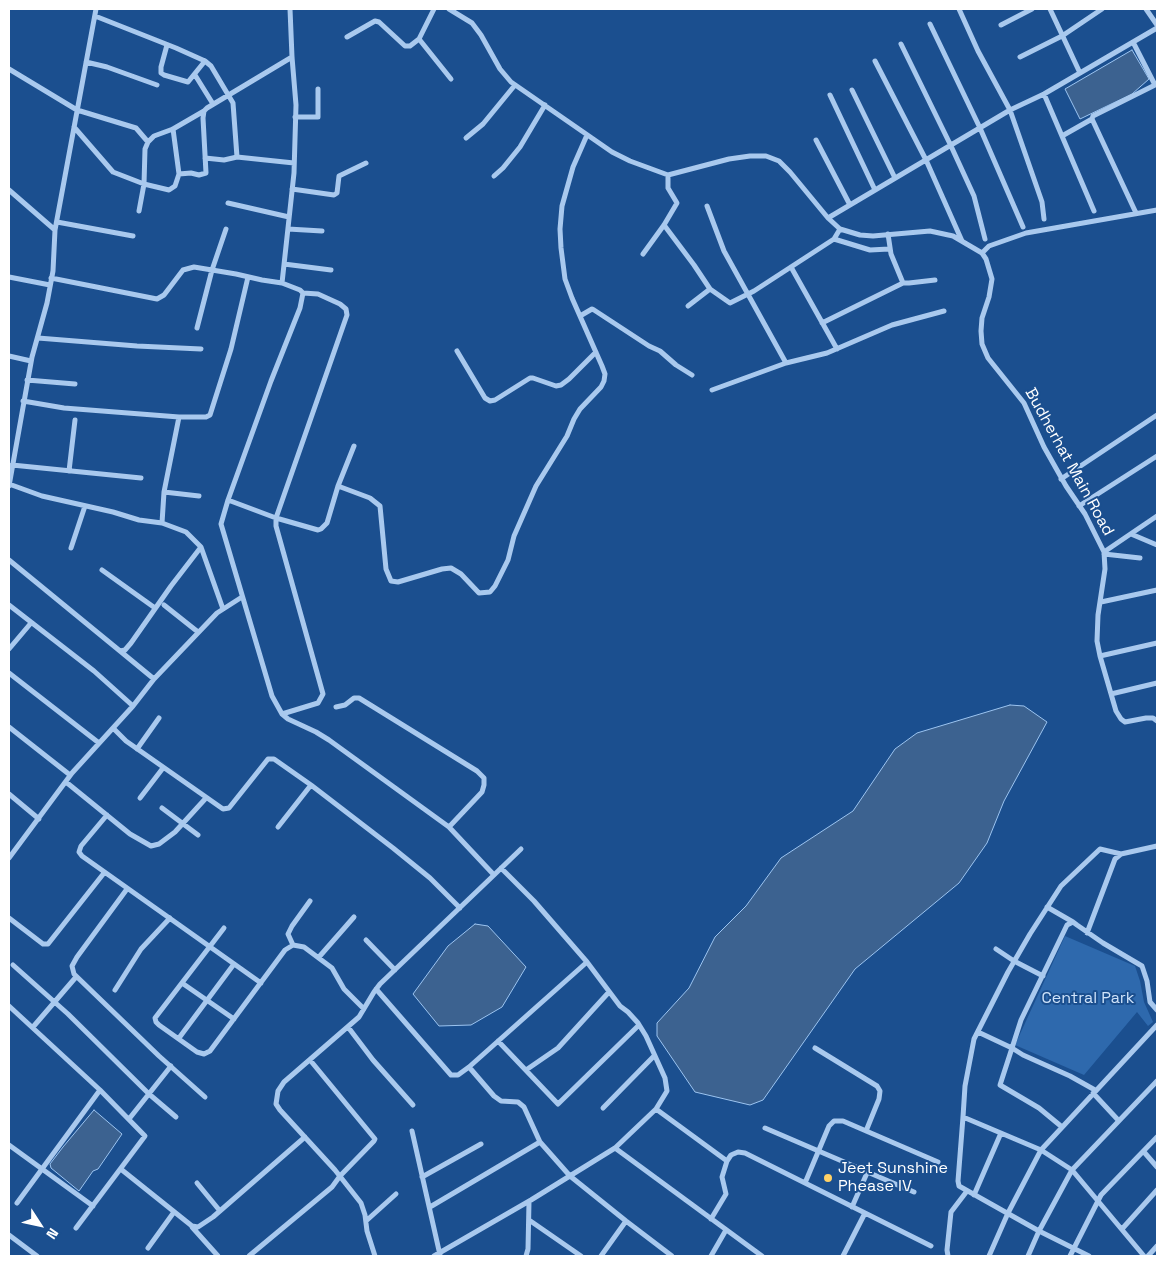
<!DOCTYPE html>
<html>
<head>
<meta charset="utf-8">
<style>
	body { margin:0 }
	#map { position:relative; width:1166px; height:1265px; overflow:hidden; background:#1b4f8f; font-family:"Space Grotesk",sans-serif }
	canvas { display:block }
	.frame { position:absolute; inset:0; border:10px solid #fff; pointer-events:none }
	.north { position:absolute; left:15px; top:1200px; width:50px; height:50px; -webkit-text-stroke:4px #1b4f8f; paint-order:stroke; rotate:125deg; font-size:14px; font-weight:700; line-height:20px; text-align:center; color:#fff }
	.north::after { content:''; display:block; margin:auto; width:18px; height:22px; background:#fff; clip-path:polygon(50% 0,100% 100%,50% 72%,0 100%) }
</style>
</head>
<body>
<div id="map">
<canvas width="1166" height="1265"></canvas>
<div class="frame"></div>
<div class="north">N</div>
</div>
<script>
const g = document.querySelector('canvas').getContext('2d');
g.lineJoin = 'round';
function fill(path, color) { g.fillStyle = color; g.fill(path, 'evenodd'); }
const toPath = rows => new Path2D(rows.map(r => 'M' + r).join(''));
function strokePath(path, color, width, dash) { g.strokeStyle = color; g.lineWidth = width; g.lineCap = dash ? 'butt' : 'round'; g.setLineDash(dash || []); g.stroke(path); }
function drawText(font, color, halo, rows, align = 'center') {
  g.font = font + ' "Space Grotesk",sans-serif'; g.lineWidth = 4; g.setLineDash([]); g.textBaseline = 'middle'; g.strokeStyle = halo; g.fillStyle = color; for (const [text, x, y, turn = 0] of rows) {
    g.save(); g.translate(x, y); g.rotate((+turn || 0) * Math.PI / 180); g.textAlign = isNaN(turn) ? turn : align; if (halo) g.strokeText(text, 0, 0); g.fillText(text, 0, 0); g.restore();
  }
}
fill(toPath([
	[1065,936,1135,966,1140,981,1144,1002,1153,1022,1148,1026,1137,1012,1084,1075,1015,1045]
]), '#2e69ad');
const water = toPath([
	[1132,50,1149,79,1132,94,1080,119,1065,89,1132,50],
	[1010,705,1024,706,1047,722,1004,801,987,843,959,883,855,969,763,1100,750,1105,695,1092,657,1036,657,1023,689,988,715,937,746,906,781,858,853,811,895,749,917,733,1010,705],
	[475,924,488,926,526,967,502,1007,471,1025,439,1026,413,994,448,946,475,924],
	[94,1110,122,1134,98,1169,93,1171,79,1191,51,1168,50,1164,63,1147,94,1110]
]);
fill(water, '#3c6290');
strokePath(water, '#9cc4f0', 1);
strokePath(toPath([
	[449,9,472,23,481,35,500,69,511,82,612,152,630,161,668,175,729,159,750,156,766,156,779,161,790,172,828,218,840,229,860,235,873,236,930,231,953,236,982,253,986,259,992,279,989,297,982,318,981,331,982,344,988,358,1024,403,1044,447,1066,486,1085,514,1104,552,1105,569,1098,615,1097,641,1100,656,1116,711,1121,719,1125,722,1146,718,1153,718,1157,721],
	[959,9,978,51,1010,110,1042,202,1044,219],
	[1050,9,1080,73],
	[1146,9,1157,25],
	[95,16,176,48,205,61,211,66,233,103,237,157],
	[930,24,980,128,1023,227],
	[1001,25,1032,9],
	[347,37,375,21,379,22,405,46,410,46,419,39,434,9],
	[419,39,451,79],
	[1133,42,1155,85],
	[901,44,951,146,974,196,985,239],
	[167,45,161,67,161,73,164,75,188,82,205,61],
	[1020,57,1062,36,1102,9],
	[875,61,926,160,962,241],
	[86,62,107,67,157,85],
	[9,69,77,110,136,128,148,142],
	[195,75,213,104],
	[852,90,895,178],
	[1044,94,1094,211],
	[830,95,875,190],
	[295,117,318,117,318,89],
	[74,127,113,172,144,184,169,190,175,186,179,174,191,173,199,175,206,173,203,118,204,111,207,108,292,57],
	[173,129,179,174],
	[1062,136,1092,119],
	[466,138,483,124,515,85],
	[816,140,850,205],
	[205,158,224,160,237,157,294,163],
	[494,176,503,168,520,147,545,105],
	[292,189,334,195,337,193,339,176,366,163],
	[9,190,55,230],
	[228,203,289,217],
	[707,206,724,251,786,363],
	[139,211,144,184,145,149,148,142,154,136,173,129,204,111],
	[1136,213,1092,119,1093,116,1157,84],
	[828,218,1010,110,1044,94,1157,28],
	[57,222,133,236],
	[664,225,694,265,710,289],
	[288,229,322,231],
	[888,234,891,254,903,283,909,283,935,280],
	[834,239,870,250,889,249],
	[982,253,989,246,1026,233,1157,210],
	[643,254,664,225,677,203,668,188,668,175],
	[284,264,331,270],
	[791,267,837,349],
	[9,277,50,285],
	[51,278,157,299,164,295,183,270,194,267,236,274,262,280,282,283,300,290,303,293,300,308,271,381,228,500,221,524,272,696,282,714,288,719,316,732,329,740,449,827,494,875,380,984,374,992,359,1017,284,1082,278,1091,276,1104,280,1110,335,1170,361,1203,365,1215,367,1231,375,1256],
	[282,283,294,173,296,105,292,57,290,9],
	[688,306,710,289,730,303,754,291,834,239,840,229],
	[580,316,592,309,594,310,649,346,660,351,676,365,692,375],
	[822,323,903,283],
	[197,328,212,270,226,229],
	[38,338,137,346,201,349],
	[457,351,485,398,490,401,495,400,530,378,533,378,556,386,561,385,569,379,596,352],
	[9,356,31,361],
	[27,380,75,384],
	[712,390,786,363,827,353,892,325,944,311],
	[23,401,64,408,179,417,206,417,210,415,231,349,248,277],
	[179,417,164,492,162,523,186,532,201,547,223,609],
	[12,465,141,478],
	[69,471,75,420],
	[1061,479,1157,415],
	[9,484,42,496,113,512,139,520,162,523],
	[9,486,32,357,47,303,53,271,55,230,96,9],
	[338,486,370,498,380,506,386,569,391,581,398,582,442,569,451,568,461,574,479,593,490,592,495,586,508,560,514,536,536,486,567,436,574,419,580,409,601,387,604,381,605,374,602,366,572,298,565,279,561,248,560,229,562,206,573,167,587,135],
	[164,492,199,496],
	[228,500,276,518,318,530,321,529,327,523,338,486,354,446],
	[1079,506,1157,456],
	[1131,534,1157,545],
	[71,548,85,506],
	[1104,552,1157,516],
	[1104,554,1140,558],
	[9,560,120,651,125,650,131,643,171,586,201,547],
	[102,570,155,608],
	[1101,602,1157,590],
	[9,605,94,671,133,706],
	[164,605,198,632],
	[9,649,31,623],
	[120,651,154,679],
	[1100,656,1157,643],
	[9,673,99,743],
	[1111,694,1157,683],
	[336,707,345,705,354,698,359,698,477,771,484,778,484,785,482,792,449,827],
	[282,714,318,703,323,694,276,526,276,518,347,315,346,309,340,304,318,294,303,293],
	[9,727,70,775],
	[113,728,126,741,223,809,229,808,268,759,274,759,311,785,393,848,430,878,460,908],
	[137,749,159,718],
	[66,782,130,834,151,846,159,844,175,832,206,798],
	[9,794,39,819],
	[140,798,163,768],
	[162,808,198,835],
	[107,815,81,846,79,852,82,856,261,983],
	[278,827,311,785],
	[9,858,72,773,133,706,154,679,217,613,242,597],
	[501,868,534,901,587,962,620,1006,628,1012,638,1023,646,1036,665,1078,667,1091,656,1109],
	[494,875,521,849],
	[127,889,77,957,72,966,74,974,159,1056,205,1097],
	[1047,907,1073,922],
	[9,918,43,944,48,944,104,873],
	[224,928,155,1018,156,1022,159,1025,197,1052,204,1054,210,1051,285,950,293,945,304,947,332,968,344,989,364,1009],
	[1087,933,1115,859,1121,854,1157,846],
	[366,940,395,970],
	[293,945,288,934,292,926,310,901],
	[996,949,1014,961,1043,976],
	[319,957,354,917],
	[13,965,68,1014,149,1094,176,1117],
	[182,983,234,1019],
	[376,989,451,1075,458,1075,469,1067,587,962],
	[115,990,141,949,170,918],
	[9,1006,100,1090,145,1136,76,1228],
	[33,1027,76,977],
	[348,1027,373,1060,413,1105],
	[978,1032,1012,1048,1000,1085,1039,1108,1062,1127],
	[179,1038,234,964],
	[498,1041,558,1104,639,1025],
	[815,1048,877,1086,880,1091,879,1099,866,1131],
	[469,1067,494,1096,501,1101,518,1102,524,1107,540,1142,570,1176,626,1221,672,1256],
	[526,1070,558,1048,609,992],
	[1095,1090,1070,1076,1023,1055,1012,1048,1021,1020,1067,925,1073,922,1077,925,1103,943,1142,966,1147,981,1150,1002,1157,1010],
	[1093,1093,1119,1121],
	[603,1108,654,1056],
	[963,1117,1041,1150,1072,1170,1144,1256],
	[129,1119,171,1066],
	[765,1128,914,1192],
	[412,1131,440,1255],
	[9,1145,93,1206],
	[615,1148,656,1109,727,1161],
	[1144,1152,1157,1167],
	[122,1170,192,1226,198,1227,213,1217,305,1137],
	[422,1177,481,1144],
	[197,1183,220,1211],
	[805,1183,829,1126,834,1121,843,1121,938,1162],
	[974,1195,1001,1133],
	[17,1203,100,1090],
	[430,1207,540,1142],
	[852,1207,867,1173],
	[711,1219,726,1194,722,1177,727,1161,731,1155,738,1152,745,1153,931,1246],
	[529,1220,581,1256],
	[366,1221,396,1194],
	[192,1227,218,1256],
	[1122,1229,1157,1190],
	[9,1235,37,1256],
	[148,1248,174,1212],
	[249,1256,332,1187,340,1176,374,1141,375,1139,310,1060],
	[434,1256,531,1200,615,1148,762,1256],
	[526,1256,528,1249,529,1202],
	[601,1256,626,1221],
	[711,1256,726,1230],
	[843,1256,865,1213],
	[948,1256,947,1250,951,1212,967,1191],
	[989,1256,1008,1213,1041,1150,1157,1025],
	[1028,1256,1039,1231,1072,1170,1157,1081],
	[1070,1256,1101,1195,1157,1137],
	[1089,1256,1039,1231,959,1186,958,1181,963,1117,965,1086,974,1039,1008,972,1030,934,1061,886,1100,849,1121,854],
	[1148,1256,1157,1246]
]), '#a9c9ee', 5);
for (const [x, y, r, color] of [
	[828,1178,5,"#ffd166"]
]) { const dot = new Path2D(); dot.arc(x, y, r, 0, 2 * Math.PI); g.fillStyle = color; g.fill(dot); strokePath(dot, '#1b4f8f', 2); }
drawText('16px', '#fff', '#1b4f8f', [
	["Budherhat Main Road",1069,462,61]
]);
drawText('16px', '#cfe3fa', '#1b4f8f', [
	["Central Park",1088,999]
]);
drawText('16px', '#fff', '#1b4f8f', [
	["Jeet Sunshine",838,1169],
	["Phease IV",838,1187]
], 'left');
</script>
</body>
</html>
